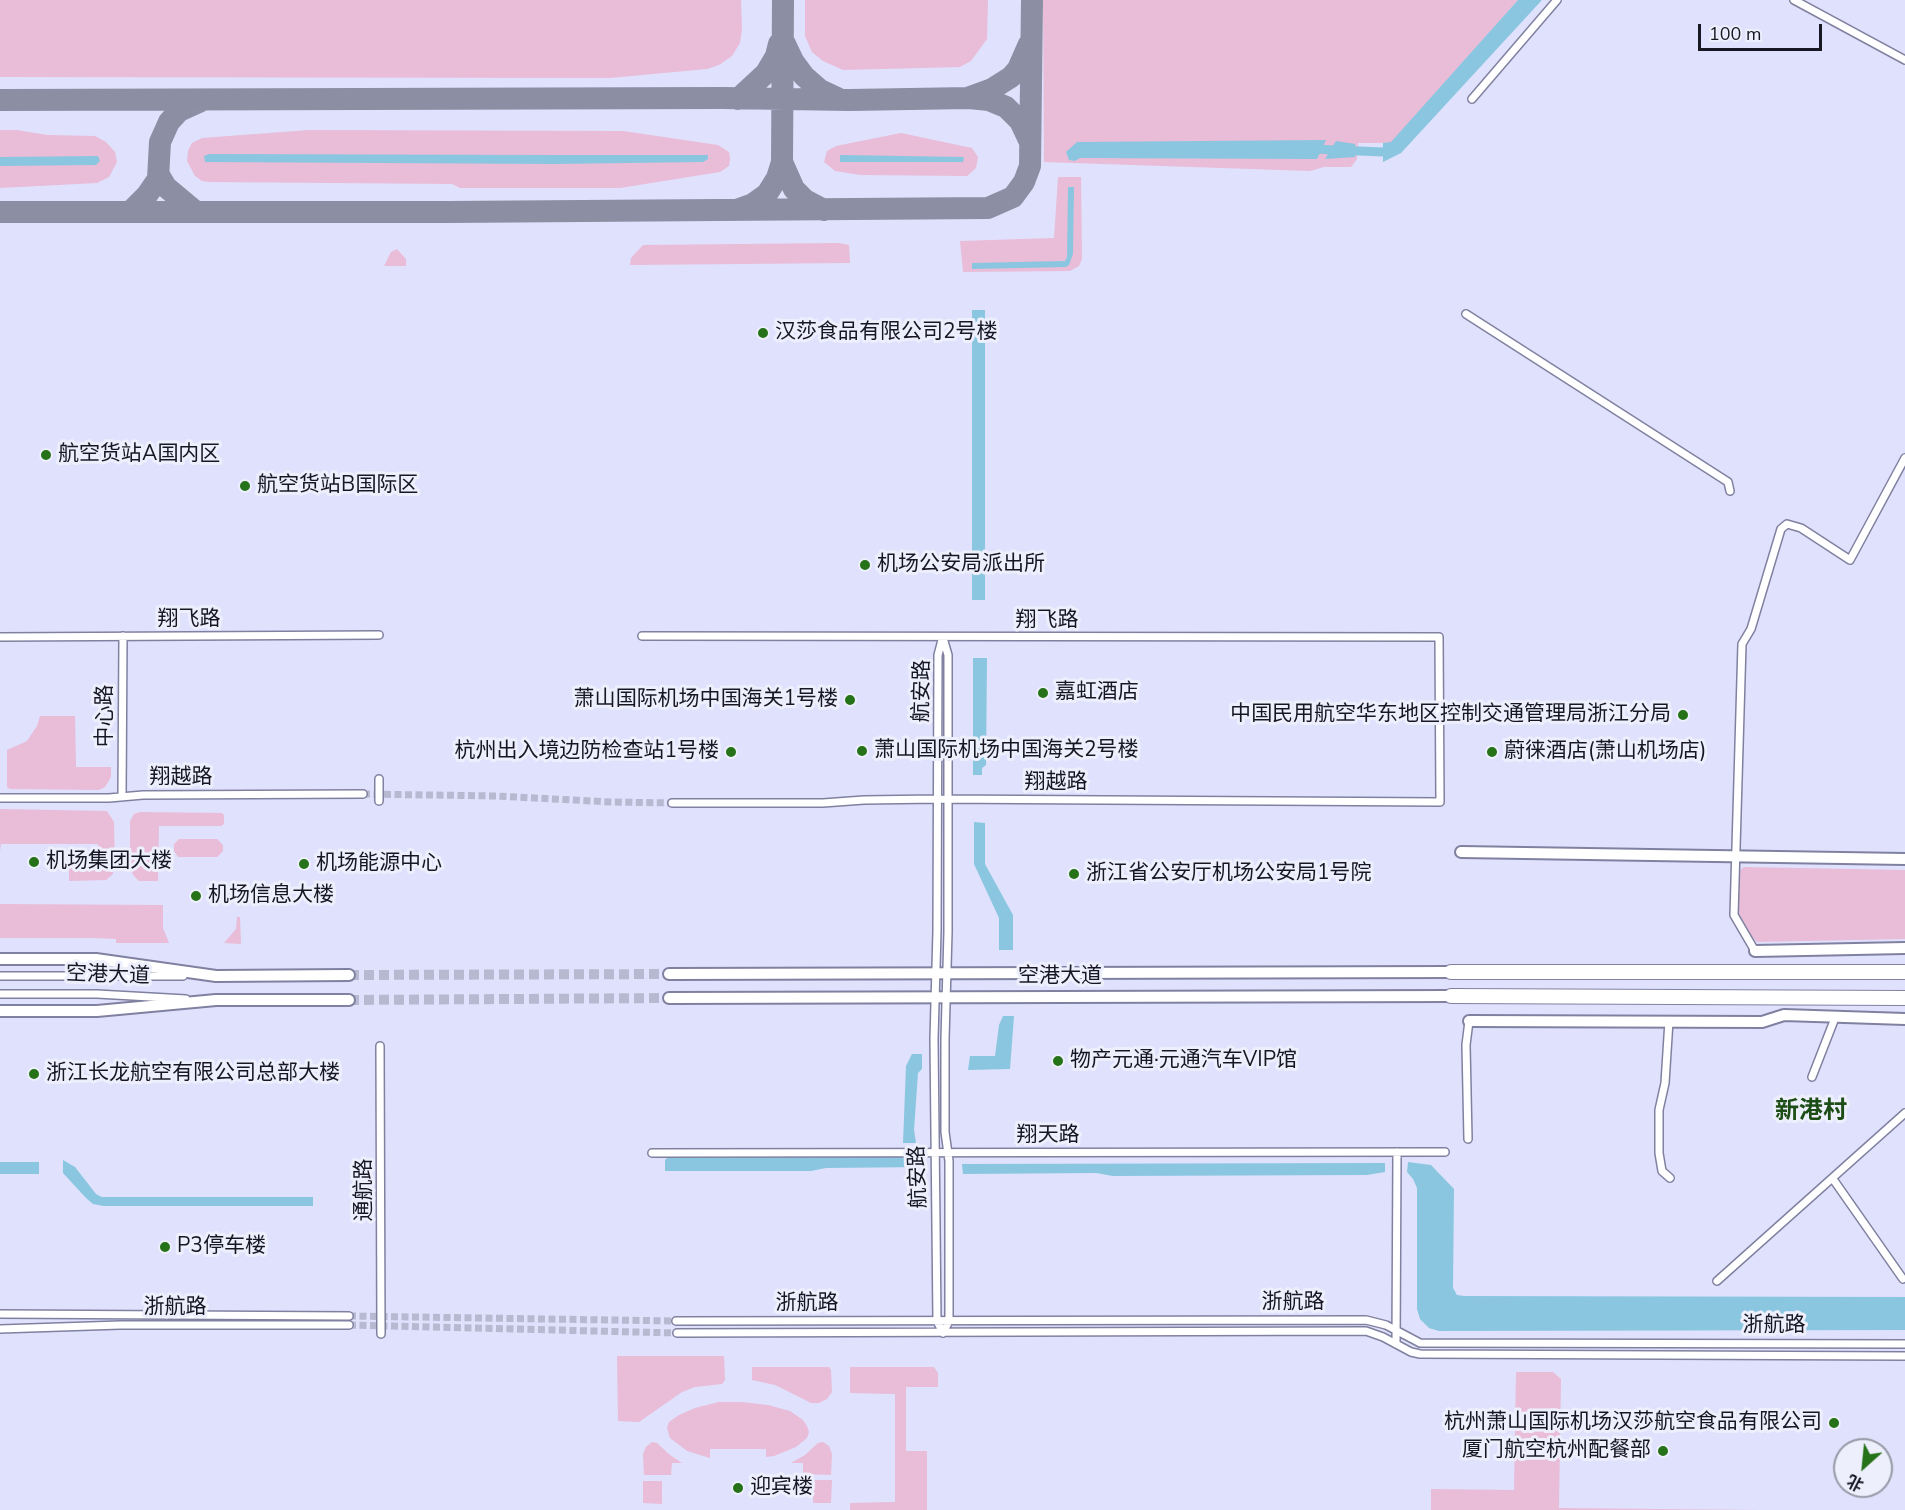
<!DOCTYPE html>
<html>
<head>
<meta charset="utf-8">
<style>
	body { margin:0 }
	#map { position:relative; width:1905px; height:1510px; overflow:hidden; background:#dfe1fd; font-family:"Nunito Sans","Noto Sans SC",sans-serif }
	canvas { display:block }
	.north { position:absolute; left:1833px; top:1438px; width:60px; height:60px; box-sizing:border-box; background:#eeeffd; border:2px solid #9899a6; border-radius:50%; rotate:207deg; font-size:16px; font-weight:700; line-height:24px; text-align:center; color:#171723 }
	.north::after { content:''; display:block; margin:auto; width:21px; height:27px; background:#257218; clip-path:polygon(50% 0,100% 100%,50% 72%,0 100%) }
	.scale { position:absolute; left:1698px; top:24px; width:124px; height:27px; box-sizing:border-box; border:3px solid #171723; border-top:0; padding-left:8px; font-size:18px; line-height:21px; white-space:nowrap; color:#171723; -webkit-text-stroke:4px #eeeffd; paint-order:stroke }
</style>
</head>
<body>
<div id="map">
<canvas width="1905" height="1510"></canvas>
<div class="north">北</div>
<div class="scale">100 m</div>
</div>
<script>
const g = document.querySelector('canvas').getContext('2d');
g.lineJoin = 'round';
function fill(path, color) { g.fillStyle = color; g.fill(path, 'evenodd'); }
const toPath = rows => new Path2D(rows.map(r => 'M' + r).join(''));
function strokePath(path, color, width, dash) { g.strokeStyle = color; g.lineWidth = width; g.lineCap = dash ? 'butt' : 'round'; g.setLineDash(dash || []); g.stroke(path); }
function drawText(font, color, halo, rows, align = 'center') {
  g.font = font + ' "Nunito Sans","Noto Sans SC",sans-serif'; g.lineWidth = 6; g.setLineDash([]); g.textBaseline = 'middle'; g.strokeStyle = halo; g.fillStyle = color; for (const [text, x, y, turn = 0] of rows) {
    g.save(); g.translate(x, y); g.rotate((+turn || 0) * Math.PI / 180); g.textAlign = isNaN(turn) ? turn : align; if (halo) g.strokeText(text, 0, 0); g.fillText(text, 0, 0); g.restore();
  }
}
fill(toPath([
	[0,0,741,0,742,29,740,43,732,56,719,65,707,69,610,78,0,77],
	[805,0,988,0,987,39,971,61,960,67,843,70,823,61,812,52,805,36],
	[1043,0,1518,0,1391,143,1358,143,1357,159,1351,167,1324,167,1310,171,1044,162],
	[0,130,17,130,47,135,95,136,106,142,115,152,117,162,109,177,97,183,0,188],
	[309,130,623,131,718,145,729,152,730,159,729,166,720,172,620,188,460,188,452,184,209,182,202,181,195,176,187,161,188,151,192,143,202,138],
	[901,133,972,148,978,157,976,168,967,176,860,175,835,171,824,162,827,151,836,146],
	[1058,177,1081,177,1082,259,1079,266,1070,271,963,272,960,241,1054,238],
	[839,243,849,245,850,263,630,265,631,258,643,245],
	[397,249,406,259,406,266,384,266,391,252],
	[40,716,75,716,76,767,111,767,111,777,105,787,99,790,10,789,7,787,7,750,27,741,37,726],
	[0,809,107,811,114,822,115,869,112,875,106,880,69,881,69,857,98,856,98,844,1,844,0,851],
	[140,812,222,813,224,815,224,824,221,826,159,826,158,881,139,881,133,875,130,866,130,821,134,814],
	[179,839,217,839,223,845,223,851,217,857,178,857,174,851,174,844],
	[1744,867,1905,870,1905,939,1757,942,1744,929,1737,914,1738,872],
	[0,904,163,905,163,928,169,943,116,943,116,939,94,938,0,938],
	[237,917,240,917,241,944,224,943,236,929],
	[617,1356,724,1356,725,1380,722,1384,695,1387,682,1392,639,1422,618,1421],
	[752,1367,829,1367,831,1370,832,1392,827,1399,819,1403,811,1403,775,1385,752,1380],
	[850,1367,934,1367,938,1373,938,1387,906,1387,906,1451,927,1451,927,1510,850,1510,850,1503,895,1502,895,1394,850,1393],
	[1516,1372,1553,1372,1561,1379,1559,1508,1758,1510,1431,1510,1431,1489,1514,1490],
	[719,1402,741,1402,768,1405,790,1411,803,1420,807,1426,809,1432,807,1438,796,1447,774,1456,766,1457,766,1449,710,1449,710,1458,687,1451,670,1438,667,1428,669,1422,679,1415,695,1408],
	[652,1442,657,1443,670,1455,682,1463,672,1463,671,1475,644,1475,643,1454,646,1447],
	[823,1442,829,1446,832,1454,831,1475,803,1474,803,1463,791,1463,805,1455,818,1443],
	[813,1480,832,1480,831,1503,813,1503],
	[643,1481,662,1481,662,1504,643,1503]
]), '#e9bcd8');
fill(toPath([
	[1518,0,1542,0,1401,153,1383,162,1383,143,1391,142],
	[1326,140,1317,159,1080,158,1075,161,1069,160,1066,152,1077,142],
	[1336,141,1355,144,1355,157,1325,159],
	[209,154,555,155,708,155,708,159,703,162,554,164,205,162,204,156],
	[840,155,964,157,963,162,840,162],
	[98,156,100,161,96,165,0,166,0,157],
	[1068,187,1074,187,1073,254,1069,265,1066,267,972,269,972,263,1065,261,1067,257],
	[972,310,985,310,985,600,972,600],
	[973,658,987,658,986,765,982,768,982,775,973,775],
	[974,822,985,823,985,864,1013,915,1013,950,999,950,999,918,974,864],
	[1003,1016,1014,1016,1010,1069,968,1070,970,1056,995,1056,999,1025],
	[912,1054,922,1054,922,1069,918,1073,914,1130,916,1143,903,1143,906,1066],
	[918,1156,923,1160,925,1167,826,1168,811,1171,665,1171,665,1160,667,1158],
	[63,1160,75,1167,96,1194,102,1197,313,1197,313,1206,104,1206,93,1204,86,1198,63,1173],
	[0,1162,39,1162,39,1174,0,1174],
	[1408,1162,1431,1165,1454,1189,1453,1288,1457,1295,1464,1296,1905,1297,1905,1330,1439,1331,1429,1328,1420,1319,1417,1309,1417,1188,1413,1179,1407,1172],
	[1385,1163,1385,1172,1367,1175,1113,1176,1096,1173,963,1174,962,1164]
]), '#8ac6df');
strokePath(toPath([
	[1312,149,1383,152,1393,147]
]), '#8ac6df', 9);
strokePath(toPath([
	[785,44,793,61,804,76,820,90,837,98],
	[970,97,992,89,1011,77,1018,69,1029,44],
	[738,99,766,73,776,56,779,44],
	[0,100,723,98,850,100,969,98,989,100,1006,107,1020,121,1030,142],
	[782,162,794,189,805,200,824,210],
	[159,175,166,187,196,212],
	[739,209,753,204,767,194,777,178,782,162,783,0],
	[0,212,448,212,988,208,1013,197,1024,182,1030,166,1032,0],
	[130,212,147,195,158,179,160,142,169,122,179,111,201,101]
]), '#8c8ea3', 22);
strokePath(toPath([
	[363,794,496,796,611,802,672,803],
	[349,1316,676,1321],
	[349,1325,677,1333]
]), '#b7b9d1', 7, [7, 3.5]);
strokePath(toPath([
	[349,975,669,974],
	[349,1000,669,998]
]), '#b7b9d1', 10, [10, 5]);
const street = toPath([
	[1794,0,1905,60],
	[1472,99,1557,0],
	[1466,314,1728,482,1730,491],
	[642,636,1439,637,1440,802,937,799,864,800,823,803,672,803],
	[0,637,379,635],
	[942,640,938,655,937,931,934,1039,937,1321,943,1333],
	[379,779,379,801],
	[122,796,123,636],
	[0,798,109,798,143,795,363,794],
	[1755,951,1734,915,1742,644,1751,629,1781,529,1787,524,1801,528,1850,560,1905,458],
	[0,976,183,976],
	[0,994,97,994,186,999],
	[1669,1021,1665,1083,1659,1110,1659,1153,1662,1171,1670,1178],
	[380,1046,381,1334],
	[1812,1077,1835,1018],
	[1468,1139,1466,1045,1469,1021],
	[652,1153,1445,1152],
	[1833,1179,1903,1279],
	[1717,1281,1905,1113],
	[0,1314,349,1316],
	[676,1321,1366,1320,1386,1325,1420,1343,1905,1344],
	[0,1329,120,1325,349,1325],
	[677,1333,1366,1331,1383,1337,1411,1352,1420,1354,1905,1356],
	[943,1333,949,1321,949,1161,945,1132,945,1039,948,932,948,655,943,638],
	[1396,1344,1397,1152]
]);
const secondary = toPath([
	[1461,852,1905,859],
	[1755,951,1905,948],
	[0,959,96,959,216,976,349,975],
	[669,974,1451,972],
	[669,998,1451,996],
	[0,1011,97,1011,216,1000,349,1000],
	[1469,1021,1762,1022,1784,1015,1905,1019]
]);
const highway = toPath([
	[1451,972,1905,972],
	[1451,996,1905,998]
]);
strokePath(street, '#8081a0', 10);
strokePath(secondary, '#8081a0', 14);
strokePath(highway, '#8081a0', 16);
strokePath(street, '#fff', 7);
strokePath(secondary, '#fff', 10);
strokePath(highway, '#fff', 14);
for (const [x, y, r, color] of [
	[763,333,6,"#257218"],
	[46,455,6,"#257218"],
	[245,486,6,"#257218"],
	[865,565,6,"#257218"],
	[1043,693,6,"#257218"],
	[850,700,6,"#257218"],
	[1683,715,6,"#257218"],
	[862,751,6,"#257218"],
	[731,752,6,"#257218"],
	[1492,752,6,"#257218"],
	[34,862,6,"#257218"],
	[304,864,6,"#257218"],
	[1074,874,6,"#257218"],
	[196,896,6,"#257218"],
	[1058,1061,6,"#257218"],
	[34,1074,6,"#257218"],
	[165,1247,6,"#257218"],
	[1834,1423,6,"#257218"],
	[1663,1451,6,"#257218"],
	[738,1488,6,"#257218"]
]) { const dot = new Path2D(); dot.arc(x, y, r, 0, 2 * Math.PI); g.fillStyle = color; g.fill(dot); strokePath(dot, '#eeeffd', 2); }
drawText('21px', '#171723', '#eeeffd', [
	["汉莎食品有限公司2号楼",775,333],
	["航空货站A国内区",58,455],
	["航空货站B国际区",257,486],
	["机场公安局派出所",877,565],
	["嘉虹酒店",1055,693],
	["萧山国际机场中国海关1号楼",838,700,"right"],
	["中国民用航空华东地区控制交通管理局浙江分局",1671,715,"right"],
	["萧山国际机场中国海关2号楼",874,751],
	["杭州出入境边防检查站1号楼",719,752,"right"],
	["蔚徕酒店(萧山机场店)",1504,752],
	["机场集团大楼",46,862],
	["机场能源中心",316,864],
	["浙江省公安厅机场公安局1号院",1086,874],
	["机场信息大楼",208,896],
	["物产元通·元通汽车VIP馆",1070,1061],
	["浙江长龙航空有限公司总部大楼",46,1074],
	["P3停车楼",177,1247],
	["杭州萧山国际机场汉莎航空食品有限公司",1822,1423,"right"],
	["厦门航空杭州配餐部",1651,1451,"right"],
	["迎宾楼",750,1488]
], 'left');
drawText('21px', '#171723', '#eeeffd', [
	["翔飞路",189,620],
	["翔飞路",1047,621],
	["航安路",923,691,-89],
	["中心路",106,716,-90],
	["翔越路",181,778],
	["翔越路",1056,783],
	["空港大道",108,976,2],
	["空港大道",1060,977],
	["翔天路",1048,1136],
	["航安路",919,1177,-92],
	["通航路",365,1190,-90],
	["浙航路",1293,1303],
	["浙航路",807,1304],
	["浙航路",175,1308],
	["浙航路",1774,1326]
]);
drawText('bold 24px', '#1d4d16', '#eeeffd', [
	["新港村",1811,1112]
]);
</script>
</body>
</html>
